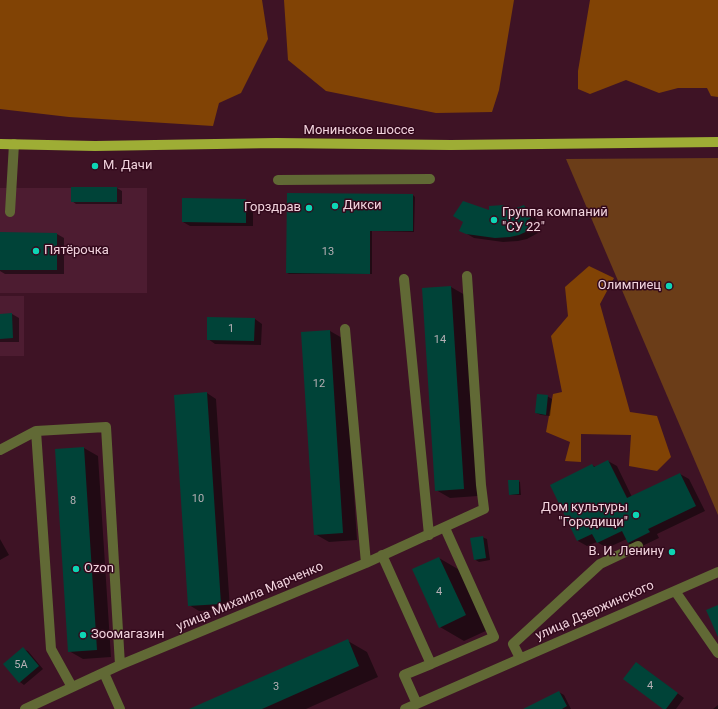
<!DOCTYPE html>
<html>
<head>
<meta charset="utf-8">
<style>
	body { margin:0 }
	canvas { display:block; background:#3e1325 }
</style>
</head>
<body>
<canvas width="718" height="709"></canvas>
<script>
const g = document.querySelector('canvas').getContext('2d');
g.lineJoin = 'round';
function fill(path, color) { g.fillStyle = color; g.fill(path, 'evenodd'); }
const toPath = rows => new Path2D(rows.map(r => 'M' + r).join(''));
function strokePath(path, color, width, dash) { g.strokeStyle = color; g.lineWidth = width; g.lineCap = dash ? 'butt' : 'round'; g.setLineDash(dash || []); g.stroke(path); }
function drawText(font, color, halo, rows, align = 'center') {
  g.font = font + ' Roboto,sans-serif'; g.lineWidth = 3; g.setLineDash([]); g.textBaseline = 'middle'; g.strokeStyle = halo; g.fillStyle = color; for (const [text, x, y, turn = 0] of rows) {
    g.save(); g.translate(x, y); g.rotate((+turn || 0) * Math.PI / 180); g.textAlign = isNaN(turn) ? turn : align; if (halo) g.strokeText(text, 0, 0); g.fillText(text, 0, 0); g.restore();
  }
}
fill(toPath([
	[0,188,147,188,147,293,0,293],
	[0,296,24,296,24,356,0,356]
]), '#4d1c31');
fill(toPath([
	[718,158,718,515,566,159]
]), '#6b3d18');
fill(toPath([
	[0,0,262,0,268,39,241,93,219,103,213,126,69,117,0,109],
	[284,0,514,0,499,90,492,112,436,113,326,91,288,60],
	[590,0,718,0,718,97,711,96,707,88,678,88,659,93,626,80,590,94,578,89,578,71],
	[589,266,614,278,600,304,630,412,657,416,671,457,657,471,629,466,631,435,581,434,581,462,565,461,570,442,546,432,553,394,562,392,551,336,568,316,565,287]
]), '#814305');
fill(toPath([
	[72,188,117,188,122,191,122,204,76,204,72,201],
	[413,195,415,197,414,232,372,231,372,274,289,274,287,273],
	[246,200,253,204,253,226,190,226,183,222],
	[503,206,511,210,524,206,531,210,538,222,533,225,538,233,527,239,518,241,503,242,474,238,460,230,490,212],
	[0,233,57,234,64,238,64,274,5,274,0,271],
	[451,287,465,295,478,496,450,498,436,490],
	[12,314,19,318,19,342,0,342,0,315],
	[255,319,262,324,261,345,215,344,208,339],
	[330,331,344,339,357,540,329,542,315,534],
	[207,393,216,399,230,609,199,611,189,605],
	[547,396,552,399,550,416,541,415,536,413],
	[84,448,98,456,111,657,83,659,69,651],
	[608,461,617,466,632,497,680,474,689,479,705,511,657,534,659,538,638,548,628,543,627,539,607,548,597,542,587,546,578,541,551,485,592,465,596,467],
	[518,481,520,482,521,495,512,495,510,494],
	[482,537,487,539,490,560,479,562,474,559],
	[0,539,9,555,0,560],
	[439,558,463,572,490,629,464,641,440,627],
	[348,641,367,652,378,677,306,709,195,709],
	[23,649,28,651,43,669,24,685,20,682,5,665],
	[637,663,684,698,676,709,664,709],
	[559,692,564,695,571,709,538,709],
	[718,705,718,709,713,709]
]), '#0007');
fill(toPath([
	[71,187,117,187,117,202,71,202],
	[287,193,413,194,413,231,370,231,370,274,286,273],
	[182,198,246,199,246,223,182,222],
	[463,201,489,210,489,206,504,205,503,211,519,207,524,205,531,218,526,221,532,229,519,235,510,237,495,238,466,234,459,231,463,222,453,216],
	[0,232,57,233,57,270,0,270],
	[451,286,464,489,435,491,422,288],
	[12,313,13,338,0,339,0,314],
	[207,317,255,318,254,341,207,340],
	[330,330,343,533,314,535,301,332],
	[207,392,221,604,188,606,174,395],
	[537,394,548,395,546,415,535,413],
	[84,447,97,650,68,652,55,449],
	[608,460,627,498,680,473,696,506,648,529,650,532,628,543,622,531,597,543,592,534,577,541,550,485,592,464,594,467],
	[508,480,519,480,519,494,509,495],
	[483,536,486,558,474,560,470,538],
	[439,557,466,615,439,628,412,569],
	[718,605,718,637,706,610],
	[348,639,359,666,262,709,189,709],
	[23,647,39,666,19,683,3,664],
	[636,662,678,693,666,709,663,709,623,679],
	[559,691,567,706,562,709,523,709]
]), '#004338');
strokePath(toPath([
	[278,180,430,179],
	[10,212,14,144],
	[404,279,429,535],
	[345,329,366,563],
	[36,431,51,649,72,687],
	[0,450,36,431,106,427,120,665],
	[382,555,431,664,494,637,445,528],
	[675,591,718,653],
	[520,658,513,644,600,564,638,546],
	[104,673,120,709],
	[417,704,404,675,431,664],
	[25,709,120,665,366,563,484,509,481,485,467,276],
	[405,709,718,572]
]), '#616935', 10);
strokePath(toPath([
	[0,144,95,146,276,143,451,145,718,142]
]), '#9ead35', 10);
for (const [x, y, r, color] of [
	[95,166,4,"#0ed5b4"],
	[335,206,4,"#0ed5b4"],
	[309,208,4,"#0ed5b4"],
	[494,220,4,"#0ed5b4"],
	[36,251,4,"#0ed5b4"],
	[669,286,4,"#0ed5b4"],
	[636,515,4,"#0ed5b4"],
	[672,552,4,"#0ed5b4"],
	[76,569,4,"#0ed5b4"],
	[83,635,4,"#0ed5b4"]
]) { const dot = new Path2D(); dot.arc(x, y, r, 0, 2 * Math.PI); g.fillStyle = color; g.fill(dot); strokePath(dot, '#33091c', 1.5); }
drawText('11px', '#b5afb4', null, [
	["13",328,252],
	["1",231,329],
	["14",440,340],
	["12",319,384],
	["10",198,499],
	["8",73,501],
	["4",439,592],
	["5А",21,665],
	["4",650,686],
	["3",276,687]
]);
drawText('13px', '#f1d3dd', '#33091c', [
	["Монинское шоссе",359,131],
	["улица Михаила Марченко",250,597,-23],
	["улица Дзержинского",595,611,-24]
]);
drawText('13px', '#f1d3dd', '#33091c', [
	["М. Дачи",103,166],
	["Дикси",343,206],
	["Горздрав",301,208,"right"],
	["Группа компаний",502,213],
	["\"СУ 22\"",502,228],
	["Пятёрочка",44,251],
	["Олимпиец",661,286,"right"],
	["Дом культуры",628,508,"right"],
	["\"Городищи\"",628,523,"right"],
	["В. И. Ленину",664,552,"right"],
	["Ozon",84,569],
	["Зоомагазин",91,635]
], 'left');
</script>
</body>
</html>
